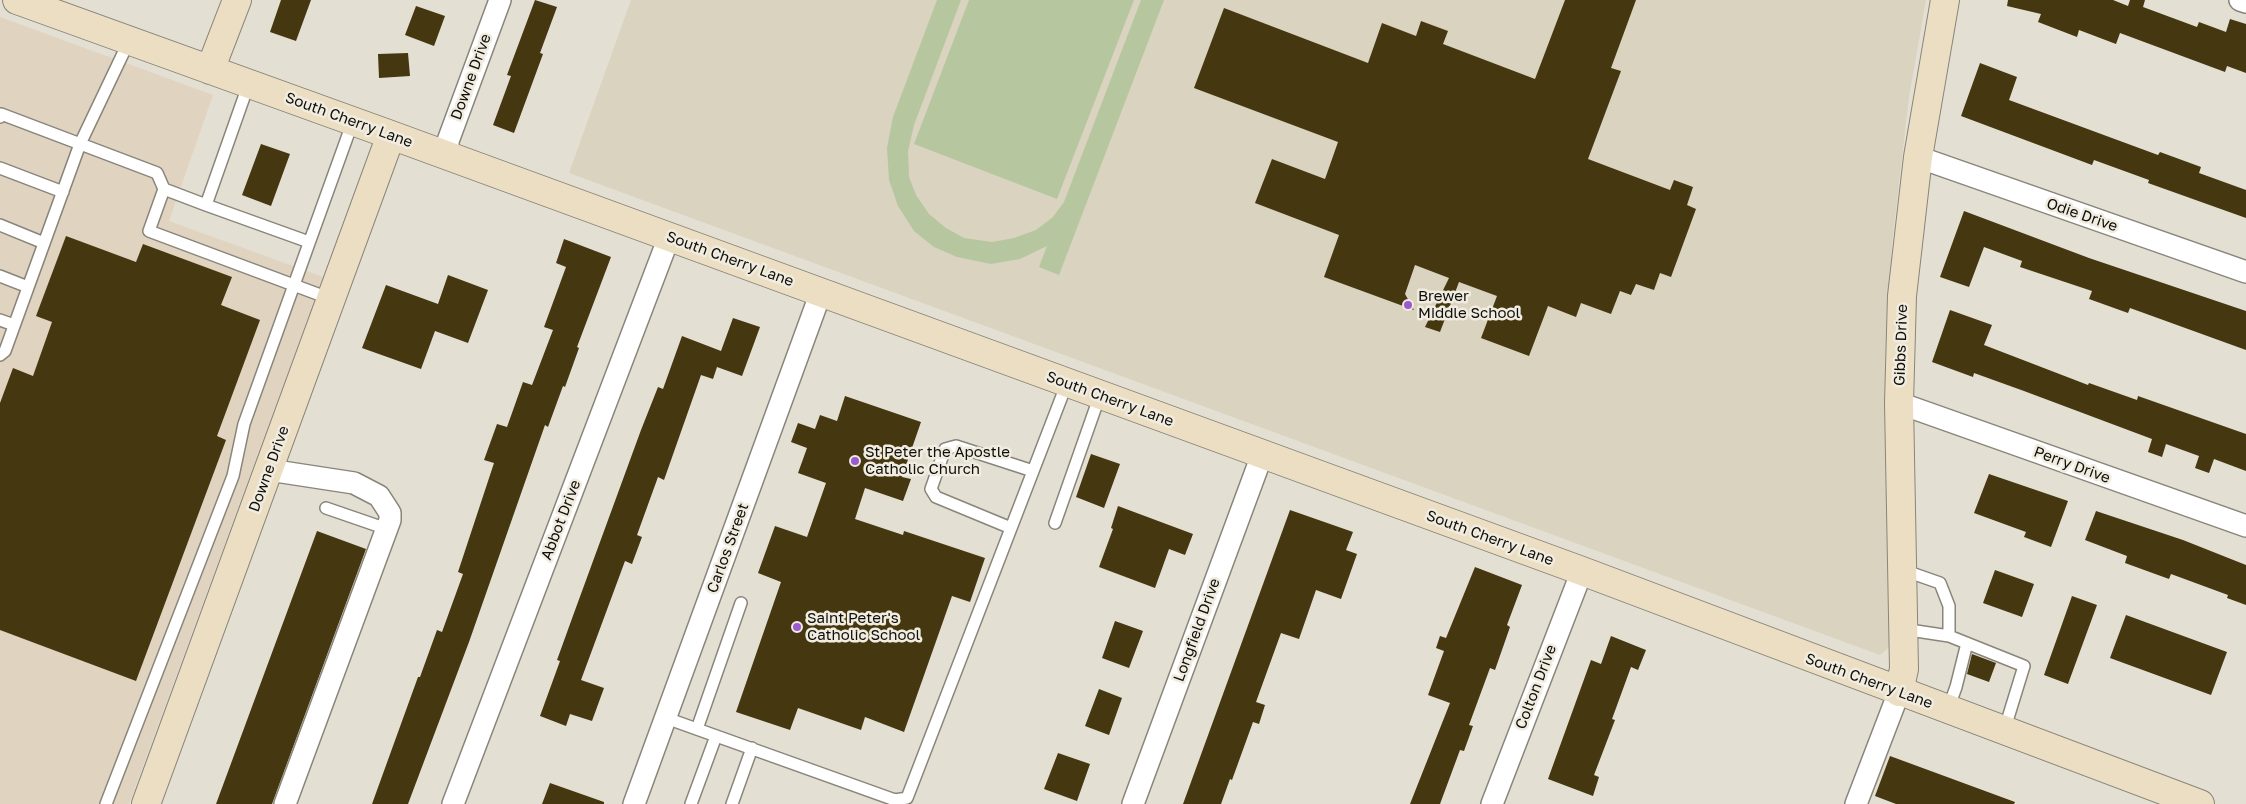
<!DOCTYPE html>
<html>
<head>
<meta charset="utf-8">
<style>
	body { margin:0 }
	canvas { display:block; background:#e3dfd3 }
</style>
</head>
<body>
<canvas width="2246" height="804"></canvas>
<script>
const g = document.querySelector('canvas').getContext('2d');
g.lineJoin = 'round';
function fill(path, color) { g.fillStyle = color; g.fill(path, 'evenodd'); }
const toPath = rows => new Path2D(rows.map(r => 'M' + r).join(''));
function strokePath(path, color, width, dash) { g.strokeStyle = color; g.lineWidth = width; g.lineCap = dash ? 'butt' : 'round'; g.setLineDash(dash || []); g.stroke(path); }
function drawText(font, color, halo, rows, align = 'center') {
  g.font = font + ' "Golos Text",sans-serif'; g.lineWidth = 5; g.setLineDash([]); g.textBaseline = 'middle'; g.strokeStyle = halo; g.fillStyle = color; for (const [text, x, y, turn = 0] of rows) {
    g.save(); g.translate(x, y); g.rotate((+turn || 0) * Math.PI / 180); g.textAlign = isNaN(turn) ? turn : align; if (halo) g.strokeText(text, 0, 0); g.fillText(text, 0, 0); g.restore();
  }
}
fill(toPath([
	[0,17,213,95,169,221,323,277,129,804,0,804]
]), '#e0d3c0');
fill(toPath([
	[631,0,1926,0,1909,97,1892,244,1885,365,1895,642,1880,655,569,173]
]), '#dad3c0');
fill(toPath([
	[937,0,961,0,914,125,908,151,909,177,916,195,929,214,946,228,964,238,992,242,1014,238,1036,230,1053,217,1064,202,1141,0,1164,0,1059,275,1039,267,1047,246,1020,259,991,264,957,257,934,247,914,231,898,206,889,180,887,148,893,117],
	[969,0,1134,0,1057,199,914,144]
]), '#b6c79f');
fill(toPath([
	[281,0,311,0,296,41,270,32],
	[535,0,557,7,540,53,543,54,514,133,493,125,511,76,507,75],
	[1565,0,1636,0,1611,68,1621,71,1588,159,1670,190,1674,180,1693,187,1687,205,1696,209,1671,277,1660,273,1654,290,1636,284,1631,295,1620,291,1611,314,1581,303,1576,317,1548,306,1529,356,1481,338,1497,296,1459,282,1440,332,1425,327,1449,278,1415,265,1405,294,1414,310,1324,277,1339,235,1255,203,1272,159,1325,179,1338,142,1194,88,1224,8,1368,63,1382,23,1416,36,1421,21,1448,31,1443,44,1535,79],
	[2008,0,2113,0,2128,6,2130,0,2145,0,2143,7,2197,27,2199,22,2226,32,2230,19,2246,24,2246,73,2227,66,2225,72,2120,33,2116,44,2079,30,2077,37,2038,22,2041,14,2007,6],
	[416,6,445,16,434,46,405,35],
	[408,53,410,76,379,78,378,54],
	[1980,63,2017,77,2009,100,2158,155,2160,152,2201,167,2199,173,2246,190,2246,218,2148,183,2149,180,2094,160,2092,165,1961,116],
	[261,144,290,154,271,206,242,195],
	[1964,211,2089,258,2246,311,2246,350,2130,308,2128,313,2089,299,2092,291,2020,267,2022,261,1984,247,1969,287,1940,277],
	[66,236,136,262,143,244,232,277,221,305,260,320,217,436,226,440,136,681,0,630,0,403,13,368,33,376,52,322,36,316],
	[564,239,611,257,577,347,579,348,565,387,563,386,548,427,545,425,469,642,408,804,372,804,418,677,420,677,437,630,442,632,463,574,458,572,494,463,484,460,497,424,507,427,523,382,532,385,553,330,544,327,566,267,556,263],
	[448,275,488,290,468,343,435,331,421,369,362,348,386,285,438,304],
	[1950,310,1992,325,1984,345,2088,385,2089,383,2137,400,2138,396,2246,434,2246,471,2214,459,2209,473,2195,468,2199,456,2166,444,2162,457,2148,452,2152,439,2024,391,1974,373,1973,377,1932,362],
	[733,318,760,327,742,376,717,367,713,379,701,375,664,480,658,477,637,535,642,537,632,564,625,561,581,680,604,688,592,721,570,714,566,726,540,716,560,661,557,660,574,613,641,430,658,387,663,389,682,336,721,351],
	[845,396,921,422,902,477,911,479,903,501,865,488,855,519,903,535,904,531,985,558,970,602,952,596,904,732,865,717,861,730,798,708,790,730,736,712,781,582,758,573,775,526,807,537,826,483,798,473,807,448,791,442,798,423,815,429,820,415,837,421],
	[1091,454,1120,464,1104,508,1076,497],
	[1989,474,2068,501,2051,547,2024,537,2026,532,1974,513],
	[1118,506,1193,534,1185,555,1169,549,1155,588,1099,567,1113,529,1111,528],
	[1290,510,1353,532,1346,550,1357,554,1341,599,1316,590,1299,639,1281,633,1256,702,1265,705,1259,724,1253,722,1232,780,1230,779,1221,804,1183,804],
	[2096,511,2183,540,2246,565,2246,605,2227,598,2228,595,2171,574,2169,579,2125,563,2127,556,2085,540],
	[317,531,366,549,272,804,216,804],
	[1475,567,1522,585,1507,625,1510,627,1495,670,1490,668,1469,725,1473,726,1464,751,1460,750,1440,804,1410,804,1450,703,1428,695,1444,651,1436,648,1440,636,1446,638],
	[1995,570,2034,584,2022,617,1983,603],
	[2072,596,2097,605,2068,684,2044,675],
	[2126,615,2227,652,2211,695,2110,658],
	[1115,621,1143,631,1129,668,1102,658],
	[1611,636,1646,650,1638,670,1631,667,1612,719,1615,720,1594,775,1599,777,1593,796,1548,779,1591,660,1601,664],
	[1972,654,1996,663,1989,682,1967,674],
	[1099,689,1122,698,1109,735,1085,726],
	[1058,753,1090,764,1077,801,1044,789],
	[1890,756,2015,802,2014,804,1896,804,1875,796],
	[550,783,604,802,604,804,542,804]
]), '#45370f');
const lane = toPath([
	[0,117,1,114,157,173,164,189,206,205,249,83],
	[0,168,63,192],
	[164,189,149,231,331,299],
	[206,205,309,242],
	[0,225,44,243],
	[0,276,28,287],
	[0,320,14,325],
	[0,355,5,351,80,144,129,41],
	[326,508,387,529],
	[1055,523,1100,395],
	[1011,528,936,497,931,489,945,449,956,446,1033,471],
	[1903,570,1940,583,1949,606,1949,636],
	[1903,629,1949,636,2024,666,2004,731],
	[1948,709,1956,687,1967,643],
	[666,718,895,800,907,798,1067,383],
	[697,729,741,603],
	[106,804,233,476,244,424,353,121],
	[691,804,716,736],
	[732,804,752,748]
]);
const street = toPath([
	[2240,0,2246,2],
	[448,156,448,141,500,0],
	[1918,157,2246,272],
	[1899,403,2246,526],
	[269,470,354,483,379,496,390,513,390,520,285,804],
	[453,804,669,237],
	[634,804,821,292],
	[1133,804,1262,455],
	[1492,804,1582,571],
	[1856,804,1899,692]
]);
const secondary = toPath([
	[17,0,391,135,1582,571,2200,804],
	[210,70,237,0],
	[1899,692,1904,669,1899,403,1902,296,1918,157,1945,0],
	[146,804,391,135]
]);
strokePath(lane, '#89857a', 14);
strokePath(street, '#89857a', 24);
strokePath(secondary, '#89857a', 30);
strokePath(lane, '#fff', 11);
strokePath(street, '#fff', 21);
strokePath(secondary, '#ecdec3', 28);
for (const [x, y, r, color] of [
	[1408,305,5,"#9b5ad0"],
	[855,461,5,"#9b5ad0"],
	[797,627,5,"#9b5ad0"]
]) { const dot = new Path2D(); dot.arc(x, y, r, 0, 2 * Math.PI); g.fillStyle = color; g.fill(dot); strokePath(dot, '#f0ece0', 2); }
drawText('15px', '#100e0a', '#f0ece0', [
	["Downe Drive",471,77,-70],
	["South Cherry Lane",349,120,20],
	["Odie Drive",2082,215,19],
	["South Cherry Lane",730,259,20],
	["Gibbs Drive",1901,345,-88],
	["South Cherry Lane",1110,399,20],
	["Perry Drive",2072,465,20],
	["Downe Drive",269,469,-70],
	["Abbot Drive",561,520,-69],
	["South Cherry Lane",1490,538,20],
	["Carlos Street",728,548,-70],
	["Longfield Drive",1197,630,-70],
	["South Cherry Lane",1869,681,20],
	["Colton Drive",1536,687,-69]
]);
drawText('15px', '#100e0a', '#f0ece0', [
	["Brewer",1418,296],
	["Middle School",1418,313],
	["St Peter the Apostle",865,452],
	["Catholic Church",865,469],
	["Saint Peter's",807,618],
	["Catholic School",807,635]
], 'left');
</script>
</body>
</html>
